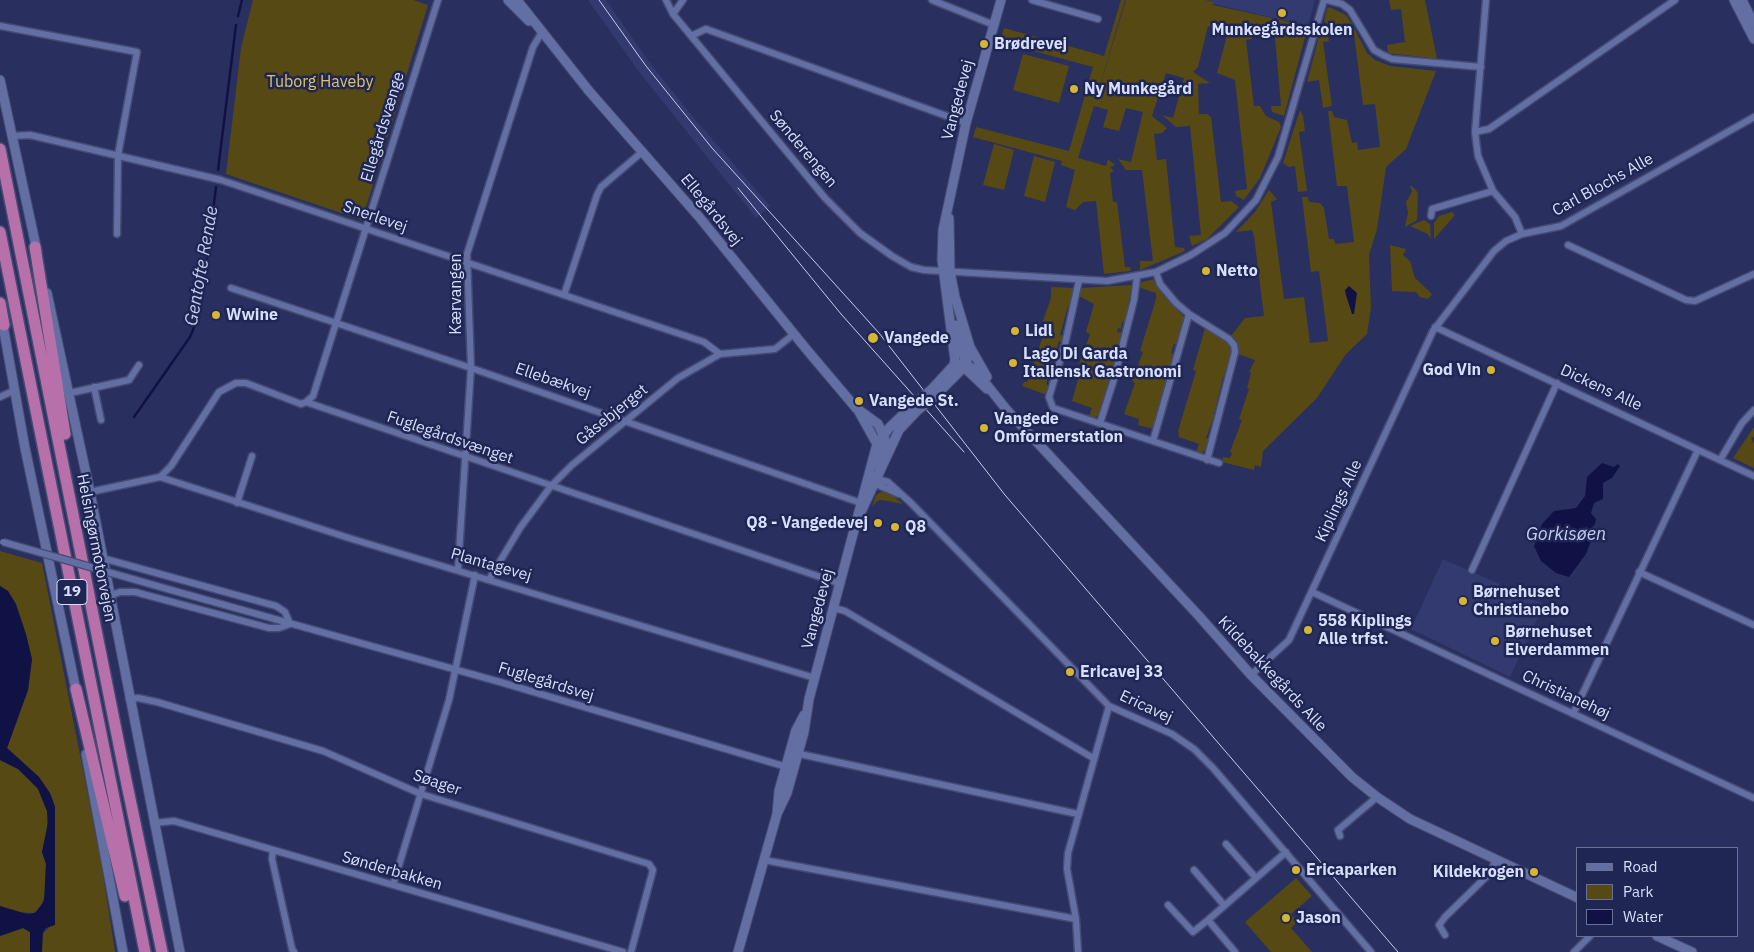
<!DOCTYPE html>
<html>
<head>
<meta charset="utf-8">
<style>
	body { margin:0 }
	#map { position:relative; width:1754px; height:952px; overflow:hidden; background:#29305f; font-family:"IBM Plex Sans",sans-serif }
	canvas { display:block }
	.legend { position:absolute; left:1576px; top:847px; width:162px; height:90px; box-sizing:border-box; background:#1f2653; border:1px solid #697097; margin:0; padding:6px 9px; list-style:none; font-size:15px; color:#d7dffc }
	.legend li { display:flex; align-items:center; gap:10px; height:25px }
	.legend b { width:25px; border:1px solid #697097 }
</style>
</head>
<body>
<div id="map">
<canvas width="1754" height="952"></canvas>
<ul class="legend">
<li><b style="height:6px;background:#636fa2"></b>Road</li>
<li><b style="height:14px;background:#574913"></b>Park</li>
<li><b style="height:14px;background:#101246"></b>Water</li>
</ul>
</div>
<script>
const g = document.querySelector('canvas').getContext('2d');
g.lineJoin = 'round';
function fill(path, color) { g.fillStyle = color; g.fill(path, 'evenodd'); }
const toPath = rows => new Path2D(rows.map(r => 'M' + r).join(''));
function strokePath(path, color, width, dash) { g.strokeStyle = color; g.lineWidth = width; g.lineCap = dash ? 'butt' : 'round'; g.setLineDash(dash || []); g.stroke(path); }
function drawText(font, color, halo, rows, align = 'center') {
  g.font = font + ' "IBM Plex Sans",sans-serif'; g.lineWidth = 5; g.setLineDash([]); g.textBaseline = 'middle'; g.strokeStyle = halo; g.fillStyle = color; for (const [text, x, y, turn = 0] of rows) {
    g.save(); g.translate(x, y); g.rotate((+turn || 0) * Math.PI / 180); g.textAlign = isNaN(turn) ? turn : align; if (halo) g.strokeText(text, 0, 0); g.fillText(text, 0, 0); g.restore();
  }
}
fill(toPath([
	[588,0,606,0,650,63,694,118,770,206,756,218,639,72],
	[1197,0,1315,0,1308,26],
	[1443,559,1544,604,1510,677,1411,629]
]), '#323a6f');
fill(toPath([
	[253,0,413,0,428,5,362,220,226,174,241,48],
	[1121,0,1125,0,1095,102,1126,0,1204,0,1213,2,1213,5,1308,26,1284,116,1272,112,1271,106,1281,106,1274,26,1253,29,1252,39,1246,40,1254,106,1260,106,1266,116,1279,122,1281,127,1260,178,1244,200,1236,196,1235,191,1247,189,1235,80,1217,73,1228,32,1208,26,1198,67,1193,72,1210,83,1198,84,1199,114,1207,114,1211,117,1221,202,1231,201,1239,207,1207,239,1192,246,1189,236,1201,235,1190,126,1176,127,1162,115,1173,118,1184,78,1166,73,1152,116,1167,128,1162,133,1154,134,1157,160,1166,159,1175,247,1184,248,1185,251,1140,270,1140,261,1153,261,1142,170,1126,170,1118,159,1131,162,1143,112,1126,108,1119,131,1103,127,1108,110,1094,106,1078,158,1106,166,1108,159,1115,165,1110,167,1114,171,1110,173,1113,202,1117,202,1125,267,1131,267,1130,271,1104,274,1096,201,1083,202,1075,210,1066,207,1075,170,1061,165,1062,161,973,137,976,127,1069,151,1093,67,1000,42,1004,28,1104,56],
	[1389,0,1425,0,1437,59,1388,53,1387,45,1405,42,1401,9,1391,10],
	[1329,7,1346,15,1352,24,1333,28,1324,21,1327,9],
	[1353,26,1367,53,1375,60,1390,66,1436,71,1406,149,1386,167,1377,229,1369,255,1371,308,1367,334,1346,354,1317,398,1263,451,1261,467,1255,465,1254,470,1222,462,1223,457,1230,458,1232,453,1230,452,1242,420,1239,419,1249,389,1247,388,1251,373,1249,372,1255,360,1238,354,1236,340,1231,336,1245,318,1264,316,1254,236,1252,230,1236,232,1255,212,1269,190,1277,199,1271,202,1284,299,1304,297,1310,343,1328,341,1319,271,1311,272,1302,197,1308,197,1309,202,1320,203,1324,208,1329,239,1334,239,1335,244,1354,242,1347,186,1337,186,1328,111,1332,111,1334,117,1347,120,1352,143,1357,142,1358,150,1380,147,1375,104,1363,105],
	[1321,29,1327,31,1329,41,1323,42,1332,106,1323,108,1319,80,1307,82],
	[1023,54,1069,66,1059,103,1013,90],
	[1300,110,1303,116,1305,131,1299,132,1307,191,1298,192,1295,166,1289,167,1283,163],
	[994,144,1014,150,1004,190,983,185],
	[1034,156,1055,162,1045,202,1024,196],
	[1410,185,1416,190,1418,194,1417,220,1405,227,1408,213,1406,202,1412,192],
	[1452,212,1455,215,1434,239,1434,223,1439,216],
	[1424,220,1430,224,1431,239,1428,234,1410,226],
	[1390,245,1406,249,1403,255,1410,261,1415,278,1432,294,1428,299,1420,297,1416,292,1392,291],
	[1155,279,1164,295,1184,317,1177,344,1174,344,1171,353,1175,355,1154,429,1138,425,1139,419,1124,414,1135,383,1132,381,1143,352,1140,351,1156,299,1156,293,1138,287,1138,283],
	[1132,285,1125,322,1122,322,1121,329,1118,328,1117,332,1122,333,1111,379,1100,415,1093,418,1089,416,1092,408,1072,401,1082,365,1079,364,1090,334,1086,332,1094,304,1079,296,1081,288],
	[1051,287,1075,288,1071,307,1068,306,1060,335,1064,336,1063,342,1059,341,1046,384,1049,386,1047,395,1022,386,1024,382,1027,382,1045,330,1043,321,1051,298],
	[1205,328,1230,343,1232,351,1226,377,1223,377,1213,419,1206,438,1209,439,1206,451,1203,451,1202,455,1196,452,1199,444,1179,437,1178,431,1196,371,1193,370],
	[1754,427,1754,437,1751,438,1754,444,1754,468,1733,458],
	[883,491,892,495,903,504,882,500,877,501,872,507,876,495],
	[0,551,42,563,101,861,115,952,42,952,41,936,50,926,55,807,52,798,39,777,7,748,28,690,32,659,8,591,0,586],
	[0,760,18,769,33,782,38,789,47,811,47,833,42,852,46,864,45,894,41,907,34,913,17,912,0,906],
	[1296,878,1312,896,1291,914,1297,922,1291,928,1312,952,1271,952,1245,922],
	[23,928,30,932,30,952,0,952,0,936]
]), '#574913');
fill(toPath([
	[1349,286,1357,293,1354,314,1352,314,1346,295,1345,290],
	[1602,463,1614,467,1618,464,1620,466,1612,478,1603,483,1603,499,1594,503,1591,513,1596,519,1595,524,1591,529,1593,536,1586,554,1569,577,1556,573,1541,561,1534,546,1542,524,1554,511,1576,508,1585,496,1587,477],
	[0,586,8,591,16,604,26,634,32,659,28,690,7,748,39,777,50,793,55,807,55,925,46,928,43,932,42,952,30,952,30,932,23,928,0,936,0,906,27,914,35,913,44,901,46,864,42,852,48,822,47,811,38,789,18,769,0,760]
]), '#101246');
strokePath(toPath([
	[238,16,242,0],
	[218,170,236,25],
	[134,417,190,337,197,320,201,305,216,187]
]), '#101246', 2.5);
const street = toPath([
	[666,0,673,14,825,198,860,233,892,256,911,267,924,270,1107,281,1156,272,1191,255,1225,233,1256,200,1278,157,1324,0],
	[932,0,994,25],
	[1032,0,1098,19],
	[1327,0,1342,4,1350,10,1374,50,1383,55,1392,59,1481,67],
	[1486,0,1475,132,1478,156,1493,191,1515,217,1522,234],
	[673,14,683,0],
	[0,26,137,52,118,155,117,234],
	[691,36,706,29,966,123],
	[1475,132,1489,129,1675,0],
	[12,136,30,135,221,180,704,342,720,354],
	[1431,216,1432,209,1493,191],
	[1568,245,1686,300,1695,301,1754,274],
	[1156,272,1160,284,1176,303,1189,314,1229,339,1234,345,1235,352,1207,460],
	[1079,280,1065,344,1049,397,1053,408,1219,463],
	[231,288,471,368,864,504],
	[564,295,597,195,601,187,642,152],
	[1435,327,1754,476],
	[94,387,101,420],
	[70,393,129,380,139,365],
	[0,397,15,390],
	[306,402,313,396,438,0],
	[1100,423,1114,379,1134,300,1137,277],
	[1153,441,1189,314],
	[1720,460,1742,423,1754,410],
	[160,477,352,539,815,678],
	[873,478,888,482,911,503,1109,706,1172,734,1194,749,1213,768,1371,952],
	[871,482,899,494],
	[90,492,160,477,171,466,219,392,236,383,246,383,301,404,306,402,841,584],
	[237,503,252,456],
	[102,558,276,606,285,612,290,624],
	[458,569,471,368,467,254,533,47,542,32],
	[1472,570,1557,383],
	[1639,572,1754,625],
	[490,578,520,528,551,486,572,465,678,378,720,354,775,349,794,334],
	[171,590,500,682,790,768],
	[1312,592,1754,798],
	[109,596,120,592,135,592,269,628,279,628,290,624],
	[834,608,845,611,1093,758],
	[1251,675,1289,640,1433,331,1494,251,1506,241,1522,234,1561,226,1754,117],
	[129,699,138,698,157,702,323,751,421,794,649,864,653,870,631,952],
	[1573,714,1698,450],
	[795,753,1078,814],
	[154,823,174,821,623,952],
	[1340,836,1338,830,1377,797],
	[1226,844,1256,878],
	[273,850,272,859,292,949,294,952],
	[764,860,1076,919],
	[1194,870,1224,905],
	[393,885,449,700,475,575],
	[1168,905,1193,932,1208,920],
	[1445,935,1439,925,1445,917,1489,874,1496,860],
	[1078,952,1076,919,1067,869,1068,853,1109,706],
	[1235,952,1208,920,1286,852],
	[1574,952,1590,936]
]);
const secondary = toPath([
	[508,0,529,21],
	[517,0,589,91,700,218,807,350,856,408,878,424,885,439,879,473],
	[1734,0,1754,39],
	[1742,0,1754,24],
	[0,80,37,251],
	[47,293,90,492,180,952],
	[2,320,25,448,77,695],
	[955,325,968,371,987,389],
	[970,347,987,377],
	[954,365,966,365,975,370,1006,409,1199,616,1251,675,1352,777,1377,797,1410,819,1578,898],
	[931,390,954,365,955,360,942,260,943,230,966,123,1001,0],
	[936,395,966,365,970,347,955,297,950,271,949,218],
	[858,410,877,444],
	[861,512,899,430,918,410],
	[86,754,123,952],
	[777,814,787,793,804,732,809,699,877,444,889,428,913,405],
	[1657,936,1692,952],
	[738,952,777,814,779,791,796,730,804,715]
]);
const highway = toPath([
	[0,149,126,780,162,952],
	[0,232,145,952],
	[35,247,65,434],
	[0,303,4,325],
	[76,689,125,896]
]);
strokePath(street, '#454b72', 9);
strokePath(secondary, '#454b72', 11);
strokePath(highway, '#454b72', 14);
strokePath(street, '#636fa2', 6);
strokePath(secondary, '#636fa2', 9);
strokePath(highway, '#b870aa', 11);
strokePath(toPath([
	[599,0,646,66,712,148,879,333,1005,495,1398,952],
	[738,188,841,314,964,452]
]), '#c5cdec', 1);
const streetBridge = toPath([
	[3,542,171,590]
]);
const secondaryBridge = toPath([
	[913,405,931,390],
	[918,410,936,395]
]);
strokePath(streetBridge, '#454b72', 9, []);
strokePath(secondaryBridge, '#454b72', 11, []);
strokePath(streetBridge, '#636fa2', 6);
strokePath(secondaryBridge, '#636fa2', 9);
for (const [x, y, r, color] of [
	[1282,13,5,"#d6b534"],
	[984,44,5,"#d6b534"],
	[1074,89,5,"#d6b534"],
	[1206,271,5,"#d6b534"],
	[216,315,5,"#d6b534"],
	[1015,331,5,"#d6b534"],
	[873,338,6,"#d6b534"],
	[1013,363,5,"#d6b534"],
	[1491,370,5,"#d6b534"],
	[859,401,5,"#d6b534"],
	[984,428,5,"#d6b534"],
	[878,523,5,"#d6b534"],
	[895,527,5,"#d6b534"],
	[1463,601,5,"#d6b534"],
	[1308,630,5,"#d6b534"],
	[1495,641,5,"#d6b534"],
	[1070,672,5,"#d6b534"],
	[1296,870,5,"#d6b534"],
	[1534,872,5,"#d6b534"],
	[1286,918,5,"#d6b534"]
]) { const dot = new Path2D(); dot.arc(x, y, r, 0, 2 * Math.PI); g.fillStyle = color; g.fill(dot); strokePath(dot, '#1f2653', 2); }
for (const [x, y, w] of [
	[72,592,30]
]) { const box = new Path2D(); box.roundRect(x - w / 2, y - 12.5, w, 25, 4); g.fillStyle = '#1f2653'; g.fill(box); strokePath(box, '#d7dffc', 1); }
drawText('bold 15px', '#d7dffc', null, [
	["19",72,592]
]);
drawText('bold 16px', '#d7dffc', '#1f2653', [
	["Munkegårdsskolen",1282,30,"center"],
	["Brødrevej",994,44],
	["Ny Munkegård",1084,89],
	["Netto",1216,271],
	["Wwine",226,315],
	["Lidl",1025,331],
	["Vangede",884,338],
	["Lago Di Garda",1023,354],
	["Italiensk Gastronomi",1023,372],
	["God Vin",1481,370,"right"],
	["Vangede St.",869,401],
	["Vangede",994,419],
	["Omformerstation",994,437],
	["Q8 - Vangedevej",868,523,"right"],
	["Q8",905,527],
	["Børnehuset",1473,592],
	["Christianebo",1473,610],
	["558 Kiplings",1318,621],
	["Alle trfst.",1318,639],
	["Børnehuset",1505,632],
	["Elverdammen",1505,650],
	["Ericavej 33",1080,672],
	["Ericaparken",1306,870],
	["Kildekrogen",1524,872,"right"],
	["Jason",1296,918]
], 'left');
drawText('16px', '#e0c35e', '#1f2653', [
	["Tuborg Haveby",320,82]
]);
drawText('16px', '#d7dffc', '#1f2653', [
	["Vangedevej",958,100,-75],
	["Ellegårdsvænge",383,127,-73],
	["Sønderengen",803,149,50],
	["Carl Blochs Alle",1603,185,-29],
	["Ellegårdsvej",711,210,51],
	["Snerlevej",375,217,19],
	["Kærvangen",456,294,-90],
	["Ellebækvej",553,381,19],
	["Dickens Alle",1601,388,25],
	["Gåsebjerget",612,415,-39],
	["Fuglegårdsvænget",450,438,19],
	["Kiplings Alle",1339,501,-65],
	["Helsingørmotorvejen",96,548,79],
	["Plantagevej",491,565,16],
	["Vangedevej",818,609,-75],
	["Kildebakkegårds Alle",1272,674,47],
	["Fuglegårdsvej",546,682,17],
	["Christianehøj",1566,695,25],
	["Ericavej",1146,707,25],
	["Søager",437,783,19],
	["Sønderbakken",392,871,16]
]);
drawText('italic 18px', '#c5cef1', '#1f2653', [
	["Gentofte Rende",202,266,-80],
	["Gorkisøen",1566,535]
]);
</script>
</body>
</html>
